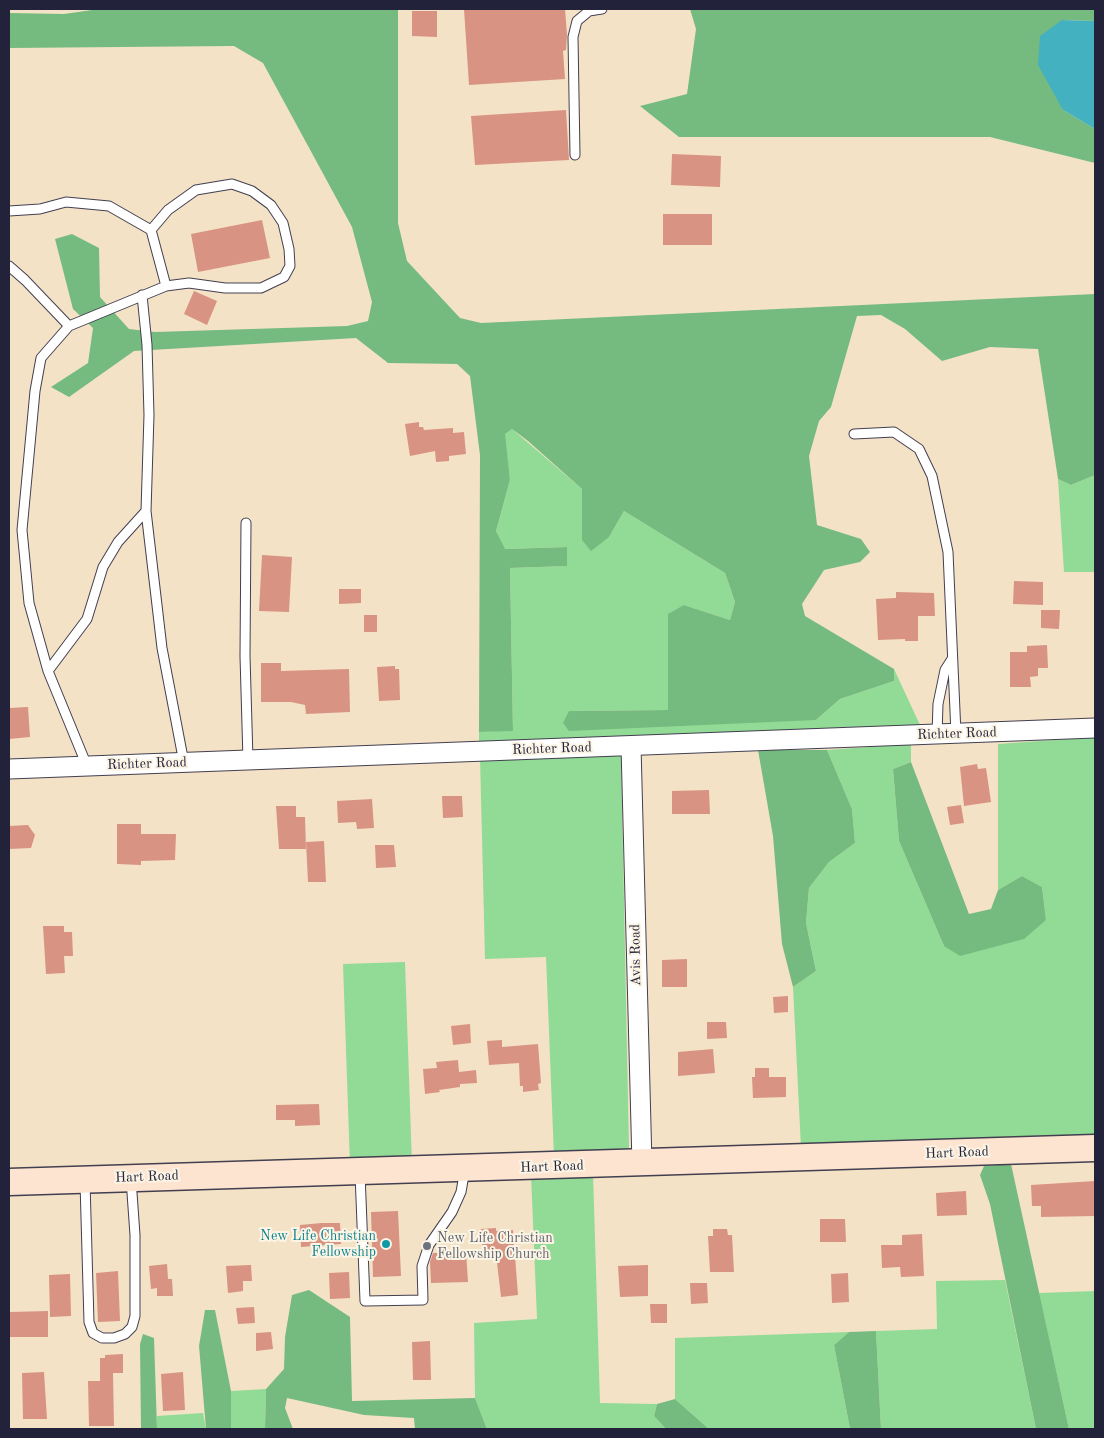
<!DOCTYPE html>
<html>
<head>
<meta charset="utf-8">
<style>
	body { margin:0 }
	#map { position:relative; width:1104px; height:1438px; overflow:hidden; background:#f4e2c7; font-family:"Old Standard TT",serif }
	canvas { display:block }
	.frame { position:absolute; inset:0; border:10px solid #22223b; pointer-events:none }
</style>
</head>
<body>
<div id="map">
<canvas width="1104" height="1438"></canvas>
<div class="frame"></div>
</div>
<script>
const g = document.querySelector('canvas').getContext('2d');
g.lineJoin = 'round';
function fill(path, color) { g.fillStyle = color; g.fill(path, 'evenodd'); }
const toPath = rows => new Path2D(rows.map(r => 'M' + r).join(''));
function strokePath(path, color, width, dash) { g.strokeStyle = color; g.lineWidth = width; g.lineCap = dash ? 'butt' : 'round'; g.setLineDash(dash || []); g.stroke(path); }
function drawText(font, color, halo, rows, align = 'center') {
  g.font = font + ' "Old Standard TT",serif'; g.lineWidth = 4; g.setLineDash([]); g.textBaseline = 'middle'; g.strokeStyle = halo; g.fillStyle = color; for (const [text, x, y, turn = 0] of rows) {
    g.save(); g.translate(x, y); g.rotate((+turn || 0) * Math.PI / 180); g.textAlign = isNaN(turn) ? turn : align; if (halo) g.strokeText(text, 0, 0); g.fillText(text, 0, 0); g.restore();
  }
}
fill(toPath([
	[512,429,582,489,582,540,609,537,624,511,725,573,735,602,730,620,684,605,668,710,569,711,816,720,840,699,894,681,894,669,920,725,479,745,479,732,513,730,510,568,566,566,567,547,504,549,496,531,510,480,504,434],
	[1095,475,1095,572,1064,572,1058,479,1071,485],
	[1095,737,1095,1138,801,1148,793,987,816,971,806,923,809,888,829,862,855,843,852,809,827,750,911,744,911,762,893,769,899,841,944,946,1046,920,1042,887,1022,876,998,890,998,744],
	[621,753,629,1148,611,1155,554,1157,546,957,485,959,480,757],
	[405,962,412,1164,350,1165,343,964],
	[593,1173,600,1403,657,1404,654,1416,666,1429,487,1429,475,1398,474,1323,537,1319,531,1175],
	[1005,1280,1036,1429,881,1429,876,1331,937,1329,936,1281],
	[1095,1291,1095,1429,1069,1429,1039,1293],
	[849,1332,834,1345,850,1429,709,1429,675,1399,675,1338],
	[266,1389,265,1429,231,1429,231,1391],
	[203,1413,206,1429,157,1429,157,1416]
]), '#92db96');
fill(toPath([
	[99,9,398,9,398,223,407,261,460,318,481,323,1095,294,1095,475,1071,485,1058,479,1038,349,990,347,942,361,905,329,881,315,857,316,831,407,819,421,809,456,817,525,861,539,870,552,860,562,824,570,802,604,805,616,894,669,894,681,840,699,816,720,569,731,563,723,569,711,668,710,668,614,684,605,730,620,735,602,725,573,624,511,609,537,591,551,582,540,582,489,528,441,512,429,505,434,510,480,496,531,505,549,567,547,567,566,510,568,513,731,479,732,480,455,470,376,457,364,388,363,356,338,134,351,69,397,51,387,88,363,93,328,73,309,55,239,72,234,99,248,100,297,129,329,155,332,347,326,368,321,372,302,352,227,263,63,234,46,9,48,9,13,64,14],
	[690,9,1095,9,1095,21,1062,20,1063,110,1095,129,1095,163,990,137,679,137,640,106,687,94,696,29],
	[758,750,827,750,852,809,855,843,829,862,809,888,806,923,816,971,793,987,782,944,773,836],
	[911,762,969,914,991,909,998,890,1022,876,1042,887,1046,920,1024,939,960,956,944,946,899,841,893,769],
	[1011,1164,1069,1429,1036,1429,990,1204,980,1175,984,1166],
	[309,1290,350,1317,352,1401,475,1398,487,1429,415,1429,414,1418,364,1415,287,1398,285,1408,293,1429,265,1429,266,1389,284,1369,285,1337,292,1295],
	[205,1310,215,1310,231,1391,231,1429,206,1429,199,1346],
	[876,1331,881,1429,850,1429,834,1345,849,1332],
	[143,1334,154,1338,157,1429,141,1429,140,1344],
	[675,1399,709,1429,666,1429,654,1416,657,1404]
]), '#75bb7f');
fill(toPath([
	[1062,20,1095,21,1095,129,1063,110,1038,65,1040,36]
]), '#43b1c0');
fill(toPath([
	[464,9,565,9,567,35,566,50,563,51,565,79,469,85],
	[412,11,437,11,437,37,412,36],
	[566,110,569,160,475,165,471,116],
	[672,154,721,156,720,187,671,185],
	[663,214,712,214,712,245,663,245],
	[262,220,270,258,198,272,191,234],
	[194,291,217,301,207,325,184,314],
	[419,422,419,427,423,427,424,430,453,428,453,433,464,432,466,454,449,456,449,461,436,462,435,451,410,456,405,424],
	[262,555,292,557,289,612,259,611],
	[1014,581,1043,582,1043,605,1013,604],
	[339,589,361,589,361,603,339,604],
	[896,592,934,593,935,616,918,616,918,641,905,641,905,639,878,640,876,599,896,598],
	[1041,610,1060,610,1059,629,1041,628],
	[364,615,377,615,377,632,364,632],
	[1047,645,1048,668,1038,668,1038,676,1030,677,1031,687,1010,687,1010,652,1027,652,1027,646],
	[261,663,281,663,281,671,349,669,350,712,306,714,305,705,291,702,261,702],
	[395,666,395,669,399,669,400,700,379,701,377,667],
	[28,707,30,737,9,739,9,708],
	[977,764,978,769,986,768,991,802,964,806,960,767],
	[709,790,710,814,672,814,672,791],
	[442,796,462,796,463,817,443,818],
	[372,799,374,828,357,829,356,822,338,823,337,801],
	[961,805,964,823,950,825,947,807],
	[276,806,296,806,296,817,305,817,306,849,279,849],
	[117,824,141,824,141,834,176,834,175,860,141,861,141,865,117,864],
	[28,825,35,835,31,848,9,849,9,826],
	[324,841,326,882,308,882,306,842],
	[375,845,394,845,396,867,376,868],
	[43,926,64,926,64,932,72,932,73,956,64,956,65,973,46,974],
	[687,959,687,987,662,987,662,960],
	[788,996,788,1012,774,1013,773,997],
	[707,1022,726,1022,727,1038,707,1039],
	[470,1024,471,1043,453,1045,451,1026],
	[502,1040,502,1047,538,1044,541,1083,538,1084,539,1090,523,1092,523,1086,520,1086,519,1063,489,1065,487,1041],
	[713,1049,715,1073,678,1076,678,1052],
	[458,1060,459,1072,476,1070,477,1083,460,1084,460,1087,439,1090,440,1092,425,1094,423,1069,437,1068,436,1062],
	[755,1068,769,1068,769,1077,786,1077,786,1097,753,1098,752,1077,755,1077],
	[319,1104,320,1125,295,1126,295,1120,276,1120,276,1105],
	[1095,1181,1095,1216,1041,1217,1041,1206,1032,1206,1031,1185],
	[966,1191,967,1215,937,1216,936,1193],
	[398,1211,401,1276,373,1277,371,1212],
	[820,1219,845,1219,846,1242,820,1242],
	[322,1223,340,1223,341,1244,301,1247,300,1225],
	[496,1228,496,1231,513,1230,518,1295,501,1297,496,1254,483,1255,481,1229],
	[713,1229,727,1229,728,1235,732,1235,734,1272,710,1272,708,1236,713,1236],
	[922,1234,924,1276,901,1277,900,1267,882,1268,881,1245,902,1245,902,1235],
	[466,1252,468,1282,431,1283,430,1262,433,1253],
	[167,1264,168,1279,172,1279,173,1296,157,1296,157,1288,151,1289,149,1266],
	[251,1265,252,1281,243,1281,243,1291,228,1293,226,1266],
	[648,1265,648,1296,620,1297,618,1266],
	[118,1271,120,1321,98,1322,96,1273],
	[349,1272,350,1298,330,1299,329,1273],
	[848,1273,849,1302,832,1303,831,1274],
	[70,1274,71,1316,50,1317,49,1275],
	[690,1283,707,1283,708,1303,691,1304],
	[650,1304,667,1304,667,1323,651,1323],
	[254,1307,255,1323,238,1324,236,1308],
	[48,1311,48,1337,9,1337,9,1312],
	[271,1332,273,1349,256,1351,256,1333],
	[430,1341,431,1380,413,1380,412,1342],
	[123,1354,123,1373,113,1373,114,1426,89,1426,88,1381,100,1381,100,1358,105,1358,105,1355],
	[44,1372,47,1419,23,1419,22,1373],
	[183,1372,185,1410,163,1411,161,1374]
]), '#d89383');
const lane = toPath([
	[575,155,573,37,577,21,589,11,602,9],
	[9,211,40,209,66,202,109,206,151,230,168,210,196,190,232,184,252,191,271,205,283,223,289,249,290,266,284,277,261,288,225,288,189,283,166,286,69,326,41,358,35,391,22,530,29,603,48,671,87,766],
	[151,230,166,286],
	[9,266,25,280,69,326],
	[142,295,147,345,149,415,146,511,162,648,184,763],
	[854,434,894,432,919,449,932,476,948,552,956,734],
	[246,523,245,656,248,760],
	[48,671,87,619,103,567,118,542,146,511],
	[937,735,938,704,945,670,952,659],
	[360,1173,365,1301,423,1300,422,1266,429,1245,452,1212,461,1192,465,1169],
	[85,1182,89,1322,93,1333,102,1338,114,1338,125,1334,132,1327,135,1316,135,1235,131,1179]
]);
const street = toPath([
	[631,746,642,1164],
	[9,769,1095,728]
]);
const secondary = toPath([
	[9,1182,1095,1148]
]);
strokePath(lane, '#423f50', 11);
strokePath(street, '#423f50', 21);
strokePath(secondary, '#423f50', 29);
strokePath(lane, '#fff', 9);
strokePath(street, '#fff', 19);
strokePath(secondary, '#fde4d0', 26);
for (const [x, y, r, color] of [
	[386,1244,5,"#0f9aa8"],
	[427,1246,5,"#6b7280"]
]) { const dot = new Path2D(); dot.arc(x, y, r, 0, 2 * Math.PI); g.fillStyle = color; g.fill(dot); strokePath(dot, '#fcf5e5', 2); }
drawText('14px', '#22223b', '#fcf5e5', [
	["Richter Road",957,734,-2],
	["Richter Road",552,749,-2],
	["Richter Road",147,764,-2],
	["Avis Road",636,955,-91],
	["Hart Road",957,1153,-2],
	["Hart Road",552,1167,-2],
	["Hart Road",147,1177,-2]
]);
drawText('14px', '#0d838f', '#fcf5e5', [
	["New Life Christian",376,1236],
	["Fellowship",376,1252]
], 'right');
drawText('14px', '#5b616d', '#fcf5e5', [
	["New Life Christian",437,1238],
	["Fellowship Church",437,1254]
], 'left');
</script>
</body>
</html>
